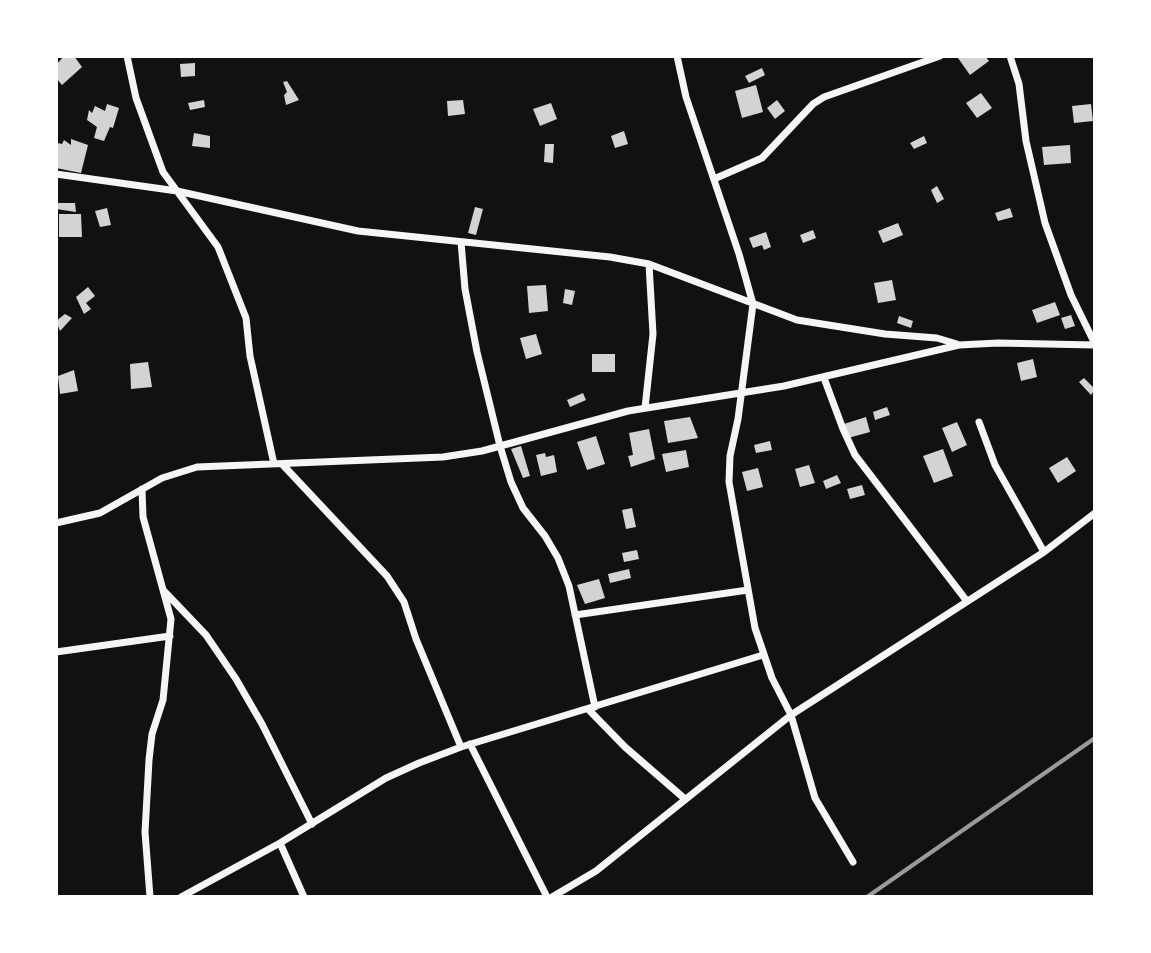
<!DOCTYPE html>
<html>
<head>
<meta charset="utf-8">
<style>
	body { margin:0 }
	#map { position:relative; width:1151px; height:953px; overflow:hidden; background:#111; font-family:"IBM Plex Sans",sans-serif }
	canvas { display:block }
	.frame { position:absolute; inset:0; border:58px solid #fff; pointer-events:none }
</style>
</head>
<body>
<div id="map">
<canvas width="1151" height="953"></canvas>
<div class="frame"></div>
</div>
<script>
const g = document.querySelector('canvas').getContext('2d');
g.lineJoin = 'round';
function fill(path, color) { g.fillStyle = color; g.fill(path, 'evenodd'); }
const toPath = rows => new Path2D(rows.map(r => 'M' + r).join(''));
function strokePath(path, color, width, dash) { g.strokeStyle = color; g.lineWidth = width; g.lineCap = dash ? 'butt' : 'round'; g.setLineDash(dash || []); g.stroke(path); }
fill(toPath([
	[64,56,74,56,82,67,62,85,56,78,56,65],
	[961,56,985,56,989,61,970,75,958,58],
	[195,63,195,76,181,77,180,64],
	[762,68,765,75,749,83,745,76],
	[287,81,299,100,286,105,284,95,287,92,283,82],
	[756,85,763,112,742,118,735,91],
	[981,93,992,108,977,118,966,103],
	[204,100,205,107,190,110,188,103],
	[463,100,465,114,448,116,447,101],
	[777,100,785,111,775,119,767,108],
	[551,103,557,119,540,126,533,109],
	[107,104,119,108,113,128,110,127,104,141,94,138,97,127,87,120,89,110,92,113,95,106,105,111],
	[1091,104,1093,121,1074,123,1072,106],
	[624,131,628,144,615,148,611,136],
	[194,133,210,136,210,148,192,146],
	[924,136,927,143,914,149,910,143],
	[71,139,88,145,81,173,56,168,58,143,62,144,64,140,71,145],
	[545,144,554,144,553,163,544,162],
	[1070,145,1071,163,1044,165,1042,147],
	[937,186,944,199,937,203,931,190],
	[56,203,75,203,76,212,56,209],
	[475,207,483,209,476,235,468,233],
	[107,208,111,225,100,227,95,211],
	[1010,208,1013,217,998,221,995,213],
	[59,214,81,214,82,237,59,237],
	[898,223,903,235,883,243,878,231],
	[813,230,816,238,803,243,800,235],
	[766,232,771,247,764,250,762,245,753,248,749,238],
	[892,280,896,300,878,303,874,283],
	[546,285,548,311,529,313,527,286],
	[88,287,95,296,86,303,91,309,84,314,76,297],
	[565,289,575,291,572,305,563,303],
	[1055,302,1060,315,1037,323,1032,310],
	[65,314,72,318,60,331,56,321],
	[1071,315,1075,326,1065,329,1061,318],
	[899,316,913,321,911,328,897,323],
	[536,334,542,354,526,359,520,338],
	[592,354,615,354,615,372,592,372],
	[1033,359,1037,377,1021,381,1017,363],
	[148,362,152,387,131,389,130,364],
	[74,370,78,391,60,394,58,376],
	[1084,378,1095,389,1091,395,1079,382],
	[583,393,586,400,570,407,567,400],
	[887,407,890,415,875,420,873,412],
	[690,417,698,438,668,443,664,421],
	[866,417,870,432,848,438,844,424],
	[957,422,967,445,952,452,942,428],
	[649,429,655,459,631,467,628,456,633,455,629,433],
	[596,436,605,464,587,470,577,442],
	[770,441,772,450,756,453,754,445],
	[521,446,530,476,523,478,511,449],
	[943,449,953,476,934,483,923,456],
	[686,450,689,467,666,472,662,454],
	[545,453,546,457,554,455,557,472,541,476,536,455],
	[1067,457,1076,471,1058,483,1049,468],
	[809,465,815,483,800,487,795,469],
	[758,468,763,487,747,491,742,472],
	[837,475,841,483,826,489,823,481],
	[862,485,865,495,850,499,847,489],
	[632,508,636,527,626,529,622,510],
	[637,550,639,559,624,562,622,553],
	[629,569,631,578,610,583,608,574],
	[599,579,605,598,585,604,577,585]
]), '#d3d3d3');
strokePath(toPath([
	[127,56,136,98,163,172,218,247,246,318,250,356,274,464],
	[677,56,686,97,739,254,753,304,738,419,730,456,729,482,755,628,772,678,791,715,815,798,853,862],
	[1010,56,1019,84,1026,141,1045,223,1071,295,1095,344],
	[56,174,177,191,358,231,610,257,649,264,797,320,885,334,937,338,957,344],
	[714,179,762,158,813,104,824,97,940,56],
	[461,242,465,289,477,352,500,446,511,482,523,508,545,536,558,558,569,586,595,707],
	[824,378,843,429,855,455,966,600],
	[645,408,653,334,649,264],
	[979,422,995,465,1044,552],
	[282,464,387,576,404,602,416,639,461,747],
	[142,489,143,517,171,619,163,700,152,734,149,760,145,832,150,897],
	[56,523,100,513,162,478,197,467,443,457,482,451,628,411,784,386,959,345,998,343,1095,345],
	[164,591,206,635,236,679,262,724,312,824],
	[575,615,748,590],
	[56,652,170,636],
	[588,709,625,747,685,799],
	[470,744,547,897],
	[280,843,304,897],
	[181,897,280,843,386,778,419,763,461,747,763,655],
	[552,897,596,871,791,715,1044,552,1095,513]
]), '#f5f5f5', 7);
strokePath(toPath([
	[867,897,1095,738]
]), '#9a9a9a', 4);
</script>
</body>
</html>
